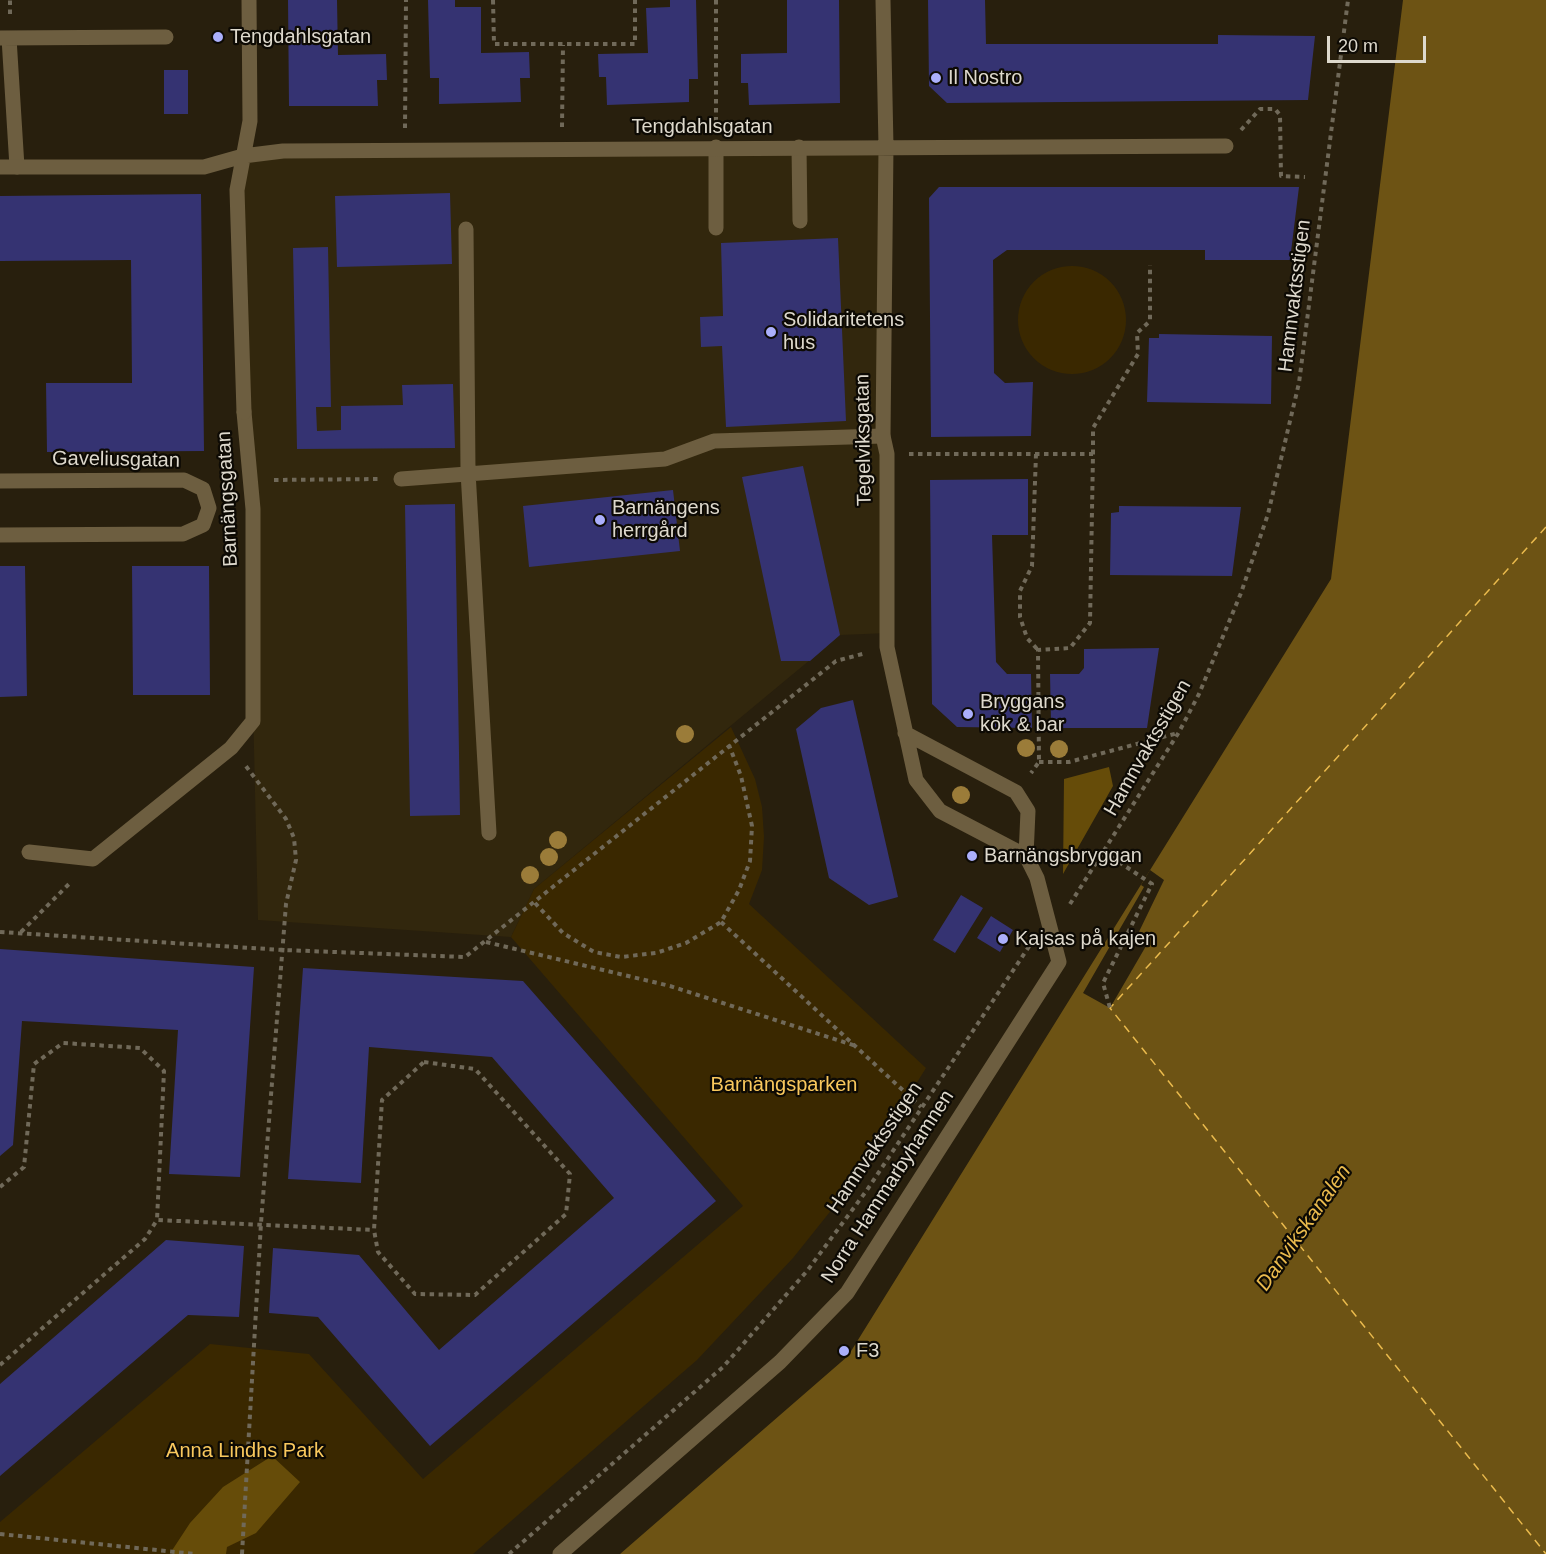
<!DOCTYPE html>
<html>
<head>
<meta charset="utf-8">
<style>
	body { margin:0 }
	#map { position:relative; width:1546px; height:1554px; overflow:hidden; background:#281f0d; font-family:Helvetica,sans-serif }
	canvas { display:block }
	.scale { position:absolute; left:1327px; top:36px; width:99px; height:27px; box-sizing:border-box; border:3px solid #ded9cd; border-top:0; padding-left:8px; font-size:18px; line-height:21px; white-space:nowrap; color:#ded9cd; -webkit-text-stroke:4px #0d0a04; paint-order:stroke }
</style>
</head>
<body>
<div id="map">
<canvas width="1546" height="1554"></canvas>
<div class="scale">20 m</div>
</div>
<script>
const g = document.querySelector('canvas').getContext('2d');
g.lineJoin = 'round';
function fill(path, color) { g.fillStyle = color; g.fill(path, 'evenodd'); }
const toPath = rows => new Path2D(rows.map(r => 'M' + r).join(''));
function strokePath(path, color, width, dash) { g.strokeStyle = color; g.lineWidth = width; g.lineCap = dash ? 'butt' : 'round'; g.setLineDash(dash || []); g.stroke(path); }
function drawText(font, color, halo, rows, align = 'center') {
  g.font = font + ' Helvetica,sans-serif'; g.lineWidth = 4.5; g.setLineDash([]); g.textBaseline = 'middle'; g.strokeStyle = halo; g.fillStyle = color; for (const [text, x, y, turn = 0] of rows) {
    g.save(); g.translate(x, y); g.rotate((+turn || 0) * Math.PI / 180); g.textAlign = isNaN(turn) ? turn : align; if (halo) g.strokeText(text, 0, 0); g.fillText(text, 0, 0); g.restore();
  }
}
fill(toPath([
	[884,149,889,633,840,635,534,889,511,937,258,920,241,189,245,162,281,154]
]), '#32270d');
fill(toPath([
	'1018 320a54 54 0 1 1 108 0a54 54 0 1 1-108 0Z',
	[731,727,755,779,762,807,764,837,762,870,749,904,926,1068,857,1178,793,1258,697,1360,473,1554,0,1554,0,1522,210,1344,309,1354,423,1479,743,1206,511,937,534,889]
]), '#3a2800');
fill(toPath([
	[1109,767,1113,786,1063,874,1064,779],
	[272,1456,300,1482,256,1533,227,1547,226,1554,172,1554,171,1552,190,1523,223,1487]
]), '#664c09');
fill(toPath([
	[1403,0,1546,0,1546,1554,620,1554,848,1356,1331,579]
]), '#6d5314');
fill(toPath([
	[1150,870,1164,880,1135,940,1146,946,1110,1008,1083,993,1144,887,1141,885]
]), '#281f0d');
strokePath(toPath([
	[1546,527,1110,1008,1546,1554]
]), '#eaba4d', 1.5, [8, 6]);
fill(toPath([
	[288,0,337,0,338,55,386,54,387,80,377,80,378,106,289,106],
	[428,0,455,0,455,7,481,7,481,53,529,52,530,78,520,78,521,102,439,104,439,78,430,78],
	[670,0,696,0,698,79,689,79,689,102,607,105,606,77,599,77,598,54,648,53,646,8,670,7],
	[787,0,839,0,840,103,749,105,748,83,741,83,741,54,787,53],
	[928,0,985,0,986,44,1218,44,1218,35,1315,36,1308,100,947,103,929,86],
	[164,70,188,70,188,114,164,114],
	[939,187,1299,187,1290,260,1205,260,1205,250,1007,250,993,260,994,373,1005,383,1033,382,1031,436,931,437,929,198],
	[450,193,452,264,337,267,335,196],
	[201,194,204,451,47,452,46,383,132,383,131,260,0,261,0,196],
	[838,238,846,421,726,427,722,346,701,347,700,317,723,316,721,243],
	[328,247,331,407,316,407,317,431,341,430,341,406,403,405,402,385,453,384,455,448,297,449,293,248],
	[1159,334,1272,336,1271,404,1147,402,1149,338,1159,338],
	[803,466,840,635,810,661,781,661,742,477],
	[1028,479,1028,535,992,535,996,662,1007,674,1031,674,1032,728,957,727,932,704,930,480],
	[673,490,680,551,529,567,523,506],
	[455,504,460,815,410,816,405,505],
	[1119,506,1241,507,1232,576,1110,575,1111,513,1119,512],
	[0,566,25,566,27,696,0,697],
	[132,566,209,566,210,695,133,695],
	[1159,648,1147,728,1058,728,1051,722,1050,674,1079,674,1084,668,1084,649],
	[853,700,898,897,869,905,829,878,796,729,821,708],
	[961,895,983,908,955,953,933,940],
	[991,916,1013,930,1000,952,977,938],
	[0,949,254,967,240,1177,169,1174,178,1030,22,1021,13,1145,0,1156],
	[303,968,523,981,716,1201,430,1446,318,1317,269,1313,273,1248,359,1255,439,1350,614,1198,492,1057,369,1047,361,1183,288,1179],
	[166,1240,244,1246,239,1317,188,1315,0,1476,0,1384]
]), '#353372');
strokePath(toPath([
	[493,0,494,44,635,44,635,0],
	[716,0,716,125],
	[10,14,10,0],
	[562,127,563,45],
	[405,128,406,0],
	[1241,130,1260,109,1275,109,1280,115,1281,176,1305,177],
	[909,454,1093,454,1090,623,1070,648,1038,650,1039,762,1031,773],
	[1036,454,1032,566,1020,591,1020,617,1027,638,1038,650],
	[1093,454,1093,428,1138,354,1137,333,1150,321,1150,265],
	[274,480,378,479],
	[1039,762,1069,762,1178,733],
	[1104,852,1152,884,1103,983,1110,1008],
	[535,903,563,933,594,952,621,957,656,953,686,943,721,922,739,890,750,861,752,826,741,776,729,745],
	[1070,904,1179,732,1199,694,1241,593,1268,514,1299,383,1348,0],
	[721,922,921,1107],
	[0,932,283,950,465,957,836,661,866,653],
	[21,932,71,882],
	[486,942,670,986,856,1046],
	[424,1062,475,1069,570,1174,566,1214,475,1295,415,1294,378,1252,374,1230,382,1100,424,1062],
	[0,1187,24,1167,34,1064,63,1043,140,1048,164,1071,157,1220],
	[0,1365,145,1239,157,1220,374,1230],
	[0,1534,195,1554],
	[242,1554,261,1223,286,904,296,860,294,838,286,819,245,765],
	[509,1554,723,1367,807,1271,867,1190,1030,945]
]), '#706959', 4, [4.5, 4.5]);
strokePath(toPath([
	[0,38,166,37],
	[9,38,17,167],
	[799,147,800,221],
	[716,228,716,147],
	[466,229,468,472,489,833],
	[401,479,665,459,714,441,883,436],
	[29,852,93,859,231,748,253,721,253,509,244,412]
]), '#6d5e40', 15);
strokePath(toPath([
	[883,0,886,146,883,436,887,454,887,647,916,780,940,811,1026,856],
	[0,167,204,167,243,156,283,151,1226,146],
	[244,412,237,190,250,121,249,0],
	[0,481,184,480,203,489,209,508,203,525,183,534,0,535],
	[560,1554,780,1362,847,1293,1059,962,1037,878,1026,856,1028,811,1016,792,905,733]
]), '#6d5e40', 15);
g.fillStyle = '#9b7c39';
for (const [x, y] of [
	[685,734],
	[1026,748],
	[1059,749],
	[961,795],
	[558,840],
	[549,857],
	[530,875]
]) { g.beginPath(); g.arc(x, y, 9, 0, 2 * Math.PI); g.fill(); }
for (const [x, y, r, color] of [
	[218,37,6,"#abaffb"],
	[936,78,6,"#abaffb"],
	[771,332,6,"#abaffb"],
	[600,520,6,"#abaffb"],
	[968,714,6,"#abaffb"],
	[972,856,6,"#abaffb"],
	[1003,939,6,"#abaffb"],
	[844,1351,6,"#abaffb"]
]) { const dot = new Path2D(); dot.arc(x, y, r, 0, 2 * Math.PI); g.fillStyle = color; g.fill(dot); strokePath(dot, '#0d0a04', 2); }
drawText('20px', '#ded9cd', '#0d0a04', [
	["Tengdahlsgatan",230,37],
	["Il Nostro",948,78],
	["Solidaritetens",783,320],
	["hus",783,343],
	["Barnängens",612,508],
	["herrgård",612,531],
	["Bryggans",980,702],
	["kök & bar",980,725],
	["Barnängsbryggan",984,856],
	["Kajsas på kajen",1015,939],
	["F3",856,1351]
], 'left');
drawText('20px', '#ded9cd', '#0d0a04', [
	["Tengdahlsgatan",702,127],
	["Hamnvaktsstigen",1295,296,-83],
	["Tegelviksgatan",864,440,-91],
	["Gaveliusgatan",116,460,1],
	["Barnängsgatan",228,499,-93],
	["Hamnvaktsstigen",1148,748,-60],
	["Hamnvaktsstigen",875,1148,-56],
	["Norra Hammarbyhamnen",888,1187,-57]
]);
drawText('20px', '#f9c85d', '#0d0a04', [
	["Barnängsparken",784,1085],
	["Anna Lindhs Park",245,1451]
]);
drawText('italic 21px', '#eaba4d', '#0d0a04', [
	["Danvikskanalen",1304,1228,-55]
]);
</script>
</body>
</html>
